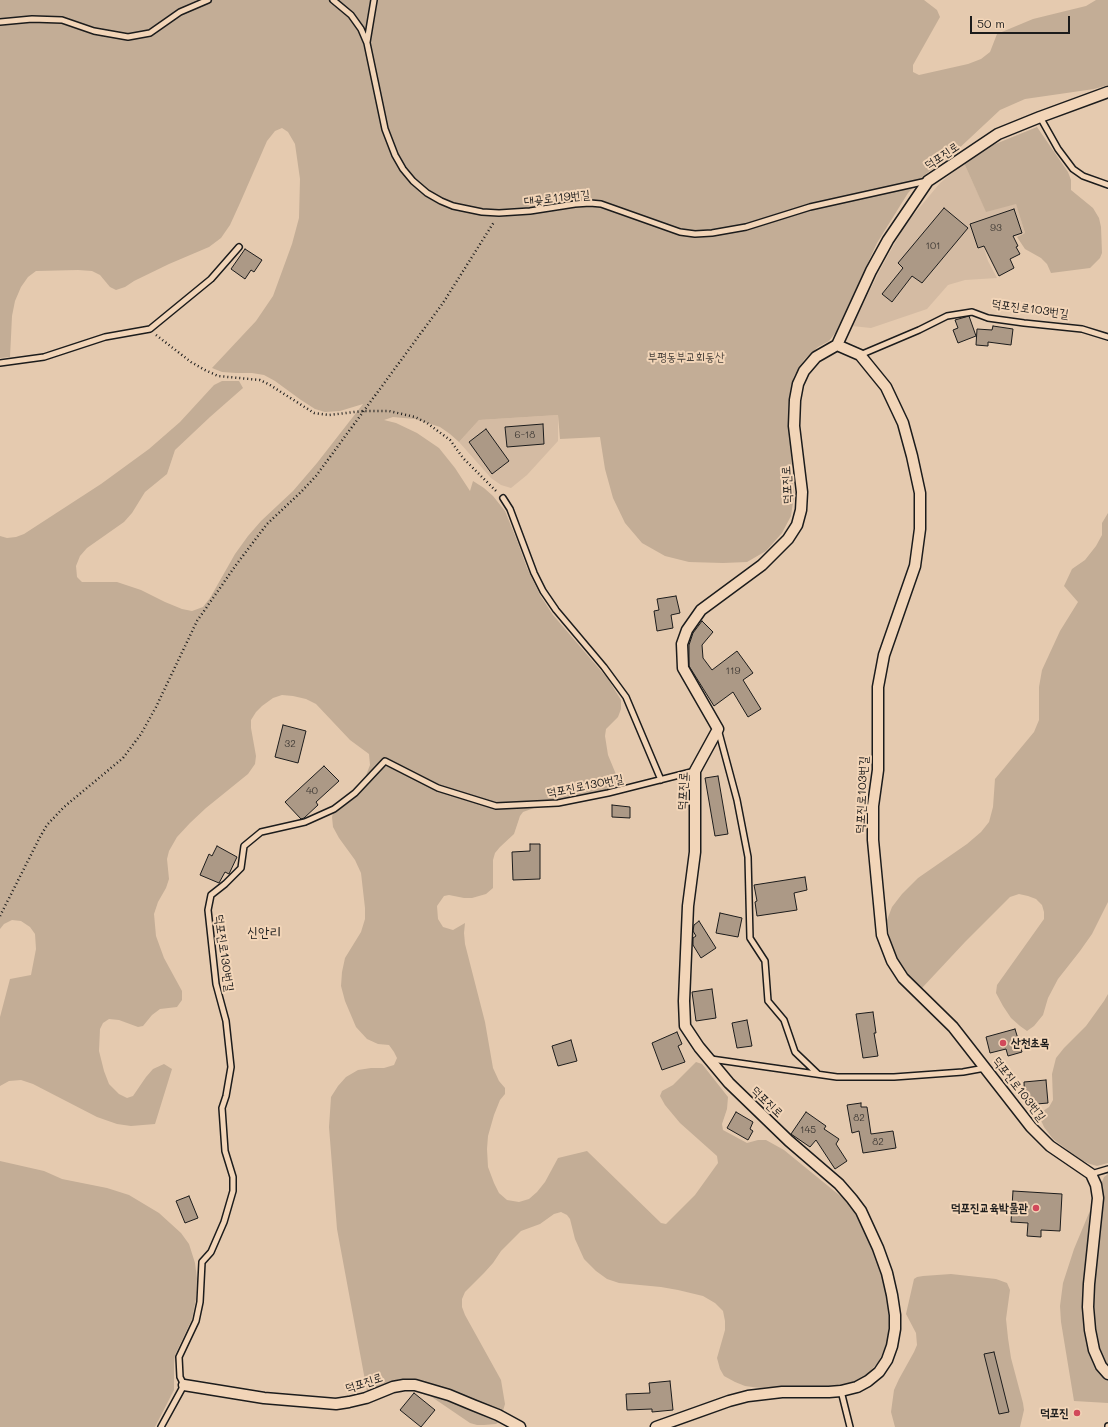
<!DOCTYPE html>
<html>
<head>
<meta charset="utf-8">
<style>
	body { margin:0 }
	#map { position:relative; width:1108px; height:1427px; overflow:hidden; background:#e5caaf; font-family:Mali,sans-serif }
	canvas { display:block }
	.scale { position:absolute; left:970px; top:16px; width:100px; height:18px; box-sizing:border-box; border:2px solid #1c1c1c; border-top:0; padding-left:5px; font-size:12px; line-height:14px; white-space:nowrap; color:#1c1c1c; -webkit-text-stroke:3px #f2d5b8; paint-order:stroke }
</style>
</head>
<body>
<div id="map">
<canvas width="1108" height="1427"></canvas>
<div class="scale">50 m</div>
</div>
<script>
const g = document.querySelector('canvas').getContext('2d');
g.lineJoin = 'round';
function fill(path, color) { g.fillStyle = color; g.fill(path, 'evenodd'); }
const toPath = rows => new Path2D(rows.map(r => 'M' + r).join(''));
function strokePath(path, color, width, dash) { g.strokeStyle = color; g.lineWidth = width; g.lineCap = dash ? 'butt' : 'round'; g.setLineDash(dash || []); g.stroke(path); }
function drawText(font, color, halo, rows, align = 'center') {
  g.font = font + ' Mali,"Poor Story",sans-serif'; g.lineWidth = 4; g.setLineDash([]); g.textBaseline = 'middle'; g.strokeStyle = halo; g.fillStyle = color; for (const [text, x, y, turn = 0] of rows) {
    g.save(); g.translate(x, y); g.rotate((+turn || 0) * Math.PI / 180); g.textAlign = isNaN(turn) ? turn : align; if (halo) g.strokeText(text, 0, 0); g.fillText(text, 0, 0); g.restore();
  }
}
fill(toPath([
	[964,163,986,211,1016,203,1025,233,984,248,988,261,997,278,965,280,948,285,927,309,871,328,852,326,881,268,905,225,940,183],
	[558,415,558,441,527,475,511,488,501,485,491,478,459,442,479,420]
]), '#d4bba3');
fill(toPath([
	[0,0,924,0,937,10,940,17,913,65,913,72,919,75,968,64,981,59,990,52,997,34,1033,19,1086,6,1096,0,1108,0,1108,85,1094,89,1025,99,1000,110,954,153,927,173,908,193,877,243,836,332,829,341,818,347,804,360,794,376,789,399,789,426,794,496,791,516,782,533,766,551,747,562,723,563,689,562,665,556,642,543,625,523,613,498,605,469,600,437,560,439,558,415,479,420,459,442,450,434,440,427,415,419,393,417,384,420,396,423,417,433,439,448,455,468,470,491,473,481,484,488,493,496,505,511,518,543,527,568,540,595,553,615,608,679,621,700,621,709,618,717,606,729,605,736,608,755,620,784,618,792,612,795,534,808,523,812,520,816,514,834,500,847,495,853,493,860,493,888,486,894,472,898,464,898,449,895,444,896,437,906,438,919,443,927,453,930,465,923,464,933,465,944,485,1022,493,1068,499,1081,505,1088,505,1094,500,1100,494,1115,488,1136,487,1149,488,1167,494,1183,499,1193,507,1200,519,1202,529,1199,537,1192,545,1182,558,1158,587,1151,661,1223,666,1224,695,1195,718,1163,717,1156,680,1123,665,1105,660,1096,662,1091,673,1085,696,1062,702,1064,728,1097,727,1109,722,1124,723,1130,747,1143,758,1140,766,1140,784,1150,844,1199,862,1223,872,1245,880,1268,889,1308,889,1326,887,1343,879,1361,867,1375,853,1383,835,1386,785,1386,760,1388,745,1386,735,1382,724,1376,720,1369,717,1358,725,1330,725,1321,723,1311,715,1303,703,1296,678,1290,661,1287,619,1283,607,1279,596,1271,584,1259,575,1239,570,1219,567,1215,561,1212,554,1214,540,1224,521,1231,501,1251,493,1263,484,1273,465,1292,462,1299,462,1307,465,1315,501,1380,505,1404,500,1421,496,1424,484,1425,477,1425,470,1423,423,1391,399,1383,389,1383,367,1391,337,1229,329,1127,331,1097,338,1086,346,1077,358,1070,371,1068,384,1068,394,1065,397,1058,394,1052,389,1045,378,1044,367,1039,356,1027,345,1001,341,986,342,972,345,958,361,932,365,919,365,908,361,873,355,860,339,838,333,827,332,817,334,809,354,792,365,778,370,765,369,754,350,740,316,704,306,699,293,696,282,695,273,698,262,706,256,712,251,720,251,728,256,756,255,764,248,774,206,808,190,823,177,837,169,851,167,859,169,879,166,888,158,902,154,914,156,936,164,958,182,991,182,1000,177,1007,160,1009,152,1015,143,1026,138,1027,119,1020,109,1019,103,1023,100,1029,99,1051,104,1071,109,1084,119,1094,127,1098,133,1096,146,1077,153,1069,164,1064,172,1069,155,1124,131,1126,117,1124,97,1117,33,1084,21,1080,9,1081,0,1086,0,1017,10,979,31,975,36,949,35,934,30,927,21,921,12,920,4,924,0,929,0,536,7,538,16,537,24,534,101,484,149,449,180,422,214,385,222,381,239,381,243,388,210,417,175,450,167,474,145,492,132,513,124,522,87,548,80,556,76,566,77,577,82,582,117,582,141,590,165,602,182,609,192,611,203,607,210,598,235,554,248,536,261,521,293,491,317,463,363,404,340,411,325,412,315,409,301,400,275,381,264,375,252,373,236,373,222,372,212,368,256,321,273,296,292,244,299,218,300,179,295,144,288,132,282,128,275,131,267,141,240,203,230,225,221,238,209,247,169,264,134,281,125,287,116,290,110,287,100,275,92,271,78,270,36,271,28,277,21,287,15,301,12,316,10,357,0,358],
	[1037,127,1068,172,1071,180,1071,190,1093,208,1099,218,1101,227,1102,253,1100,258,1090,268,1051,273,1047,264,1041,258,1025,249,1017,237,1025,233,1016,204,986,212,964,163,988,147],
	[1108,513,1108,902,1092,934,1080,951,1058,979,1048,998,1043,1015,1034,1026,1027,1031,1020,1026,1011,1018,1003,1006,996,993,997,985,1044,919,1044,912,1042,905,1036,899,1028,896,1019,894,1010,897,965,942,922,988,906,973,897,959,890,941,887,920,892,907,902,894,918,878,967,844,981,832,989,822,993,807,995,779,1034,732,1039,720,1039,687,1042,670,1060,631,1078,602,1064,586,1072,569,1085,560,1096,546,1102,535,1102,523],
	[1108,994,1108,1163,1097,1166,1090,1164,1081,1160,1053,1139,1044,1127,1040,1118,1043,1111,1049,1107,1053,1100,1052,1074,1056,1058,1064,1048,1086,1026,1104,1001],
	[0,1161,44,1171,62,1179,107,1188,129,1195,159,1213,181,1233,189,1244,195,1263,197,1278,196,1299,192,1319,175,1355,174,1364,174,1390,155,1427,0,1427],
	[1108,1174,1108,1403,1074,1401,1061,1322,1060,1306,1063,1283,1074,1249,1104,1177],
	[951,1274,996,1279,1007,1283,1010,1290,1006,1319,1008,1338,1011,1358,1023,1403,1024,1410,1020,1427,895,1427,891,1412,894,1390,899,1379,914,1352,917,1345,916,1333,906,1314,914,1279,917,1277,923,1276]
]), '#c3ad96');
const building = toPath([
	[944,208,968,228,922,283,912,276,892,302,882,294,903,268,898,263,944,208],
	[1014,209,1022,233,1013,236,1018,246,1016,247,1020,254,1010,259,1014,268,999,276,984,246,978,248,970,224,1014,209],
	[245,249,262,260,254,272,251,270,245,279,231,269,245,249],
	[969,316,976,336,958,343,953,330,958,328,955,320,969,316],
	[993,326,1013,329,1011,345,988,342,988,346,976,345,977,329,992,330,993,326],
	[543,424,544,444,507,447,505,427,543,424],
	[486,429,509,461,492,474,469,442,486,429],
	[676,596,680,613,671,615,673,628,657,631,654,611,659,610,657,599,676,596],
	[702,621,713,632,702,645,703,658,712,670,737,651,753,673,743,680,761,709,748,717,733,692,714,706,689,666,689,645,693,633,702,621],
	[283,725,306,731,298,763,275,757,283,725],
	[324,766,339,781,316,802,318,805,304,818,301,819,285,802,324,766],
	[718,776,728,834,715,836,705,778,718,776],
	[612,805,630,807,630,818,612,817,612,805],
	[530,844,540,844,540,879,513,880,512,852,530,851,530,844],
	[217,846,237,857,229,874,225,872,219,883,200,875,209,854,212,856,217,846],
	[805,877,807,890,794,893,797,910,757,916,755,902,757,901,754,885,805,877],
	[720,913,742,918,738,937,716,933,720,913],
	[699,921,716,948,701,958,693,945,693,938,696,936,693,931,694,925,699,921],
	[712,989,716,1018,696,1021,692,992,712,989],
	[873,1012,876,1033,874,1033,878,1056,863,1058,856,1014,873,1012],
	[747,1020,752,1046,737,1048,732,1023,747,1020],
	[1015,1029,1022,1052,1008,1056,1006,1049,990,1053,986,1037,1015,1029],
	[677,1032,682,1044,678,1046,685,1062,662,1070,652,1043,677,1032],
	[571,1040,577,1061,558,1066,552,1046,571,1040],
	[1046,1080,1048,1103,1025,1105,1024,1082,1046,1080],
	[861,1103,861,1107,867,1107,871,1134,893,1131,896,1148,863,1153,859,1131,852,1133,847,1105,861,1103],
	[736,1112,753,1122,750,1129,753,1131,748,1140,727,1128,736,1112],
	[806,1112,826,1126,824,1129,839,1139,836,1144,847,1161,835,1169,816,1140,810,1147,791,1134,806,1112],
	[1013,1191,1062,1194,1060,1231,1041,1230,1041,1237,1027,1236,1028,1223,1011,1222,1013,1191],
	[189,1196,198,1218,185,1223,176,1201,189,1196],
	[994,1352,1009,1412,999,1414,984,1354,994,1352],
	[670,1381,673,1410,652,1412,652,1409,627,1410,626,1394,650,1393,649,1383,670,1381],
	[414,1393,435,1410,421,1427,400,1410,414,1393]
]);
fill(building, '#ac9986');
strokePath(building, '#1c1c1c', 1);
const service = toPath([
	[333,0,351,15,361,29,367,43,385,129,395,155,403,169,413,181,427,193,441,201,453,206,482,212,499,213,530,211,575,204,590,203,601,204,680,232,695,234,712,233,746,227,810,207,927,181],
	[0,22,32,19,62,20,94,31,128,37,150,33,180,12,208,0],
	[367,42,374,0],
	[1040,117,1058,149,1073,169,1083,176,1108,185],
	[860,355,919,330,947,316,972,312,988,318,1024,323,1082,329,1108,337],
	[0,363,44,357,105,337,150,329,211,279,239,247],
	[503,498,510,509,534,573,543,591,556,610,604,667,626,697,661,780],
	[718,729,737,800,748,857,750,938,765,961,768,1001,784,1020,795,1052,818,1074],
	[711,1059,837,1077,894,1077,963,1072,985,1068],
	[1091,1174,1108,1169],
	[841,1391,850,1427],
	[161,1427,184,1385,180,1377,179,1357,196,1321,200,1302,202,1262,211,1252,224,1222,233,1191,233,1177,225,1151,222,1108,226,1096,231,1067,226,1021,216,984,208,910,211,895,225,884,241,868,244,846,261,832,305,822,334,809,355,793,385,761,438,788,496,806,558,803,608,793,695,771],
	[1108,1427,1108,1426]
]);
const minor = toPath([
	[837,345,860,355,886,387,903,423,912,456,920,493,920,529,915,566,884,655,878,687,878,770,873,806,873,840,882,935,892,961,903,978,953,1027,1031,1127,1050,1146,1091,1174,1096,1185,1098,1198,1089,1284,1088,1307,1090,1330,1094,1350,1101,1366,1108,1374],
	[184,1385,264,1398,336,1404,349,1402,366,1398,393,1387,404,1385,415,1385,449,1395,473,1405,498,1415,520,1427],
	[656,1427,729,1401,748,1396,782,1392,829,1392,841,1391,857,1387,868,1381,879,1372,887,1360,892,1346,895,1329,895,1315,892,1295,887,1273,878,1248,861,1211,852,1199,839,1184,789,1141,729,1083,699,1047,685,1026,684,1001,688,906,695,852,695,771,718,729,683,668,682,644,687,630,701,610,762,565,788,539,797,525,801,510,802,492,794,426,795,400,798,384,804,371,816,357,837,345,871,271,888,240,928,181,998,134,1040,117,1108,92]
]);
strokePath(service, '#1c1c1c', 8);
strokePath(minor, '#1c1c1c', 13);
strokePath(toPath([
	[156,335,191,362,205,370,218,376,260,380,270,385,314,413,329,415,363,411,389,411,415,417,427,423,450,440,463,458,497,492],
	[0,916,40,837,47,825,64,807,123,758,141,734,156,707,197,621,236,565,267,524,301,492,316,476,443,303,494,222]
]), '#1c1c1c', 2.5, [1, 3]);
strokePath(service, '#f2d5b8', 5);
strokePath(minor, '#f2d5b8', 10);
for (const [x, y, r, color] of [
	[1003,1043,4,"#d1495b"],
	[1036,1208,4,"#d1495b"],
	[1077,1413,4,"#d1495b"]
]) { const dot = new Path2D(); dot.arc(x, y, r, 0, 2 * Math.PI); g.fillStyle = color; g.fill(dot); strokePath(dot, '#f2d5b8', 1.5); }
drawText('10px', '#403b36', null, [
	["93",996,228],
	["101",933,246],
	["6-18",525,435],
	["119",733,671],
	["32",290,744],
	["40",312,791],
	["82",859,1118],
	["145",808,1130],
	["82",878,1142]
]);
drawText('12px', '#1c1c1c', '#f2d5b8', [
	["덕포진로",942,156,-34],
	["대곶로119번길",557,198,-6],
	["덕포진로103번길",1030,309,8],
	["덕포진로",787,485,-93],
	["덕포진로130번길",585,786,-11],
	["덕포진로",683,791,-88],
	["덕포진로103번길",862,795,-87],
	["덕포진로130번길",224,953,82],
	["덕포진로103번길",1019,1089,52],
	["덕포진로",767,1102,44],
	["덕포진로",364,1383,-18]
]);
drawText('12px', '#46403a', '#f2d5b8', [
	["부평동부교회동산",686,357]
]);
drawText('bold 12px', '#1c1c1c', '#f2d5b8', [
	["산천초목",1011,1043,"left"],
	["덕포진교육박물관",1028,1208],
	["덕포진",1069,1413]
], 'right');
drawText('14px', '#1c1c1c', '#f2d5b8', [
	["신안리",264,933]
]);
</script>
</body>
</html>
